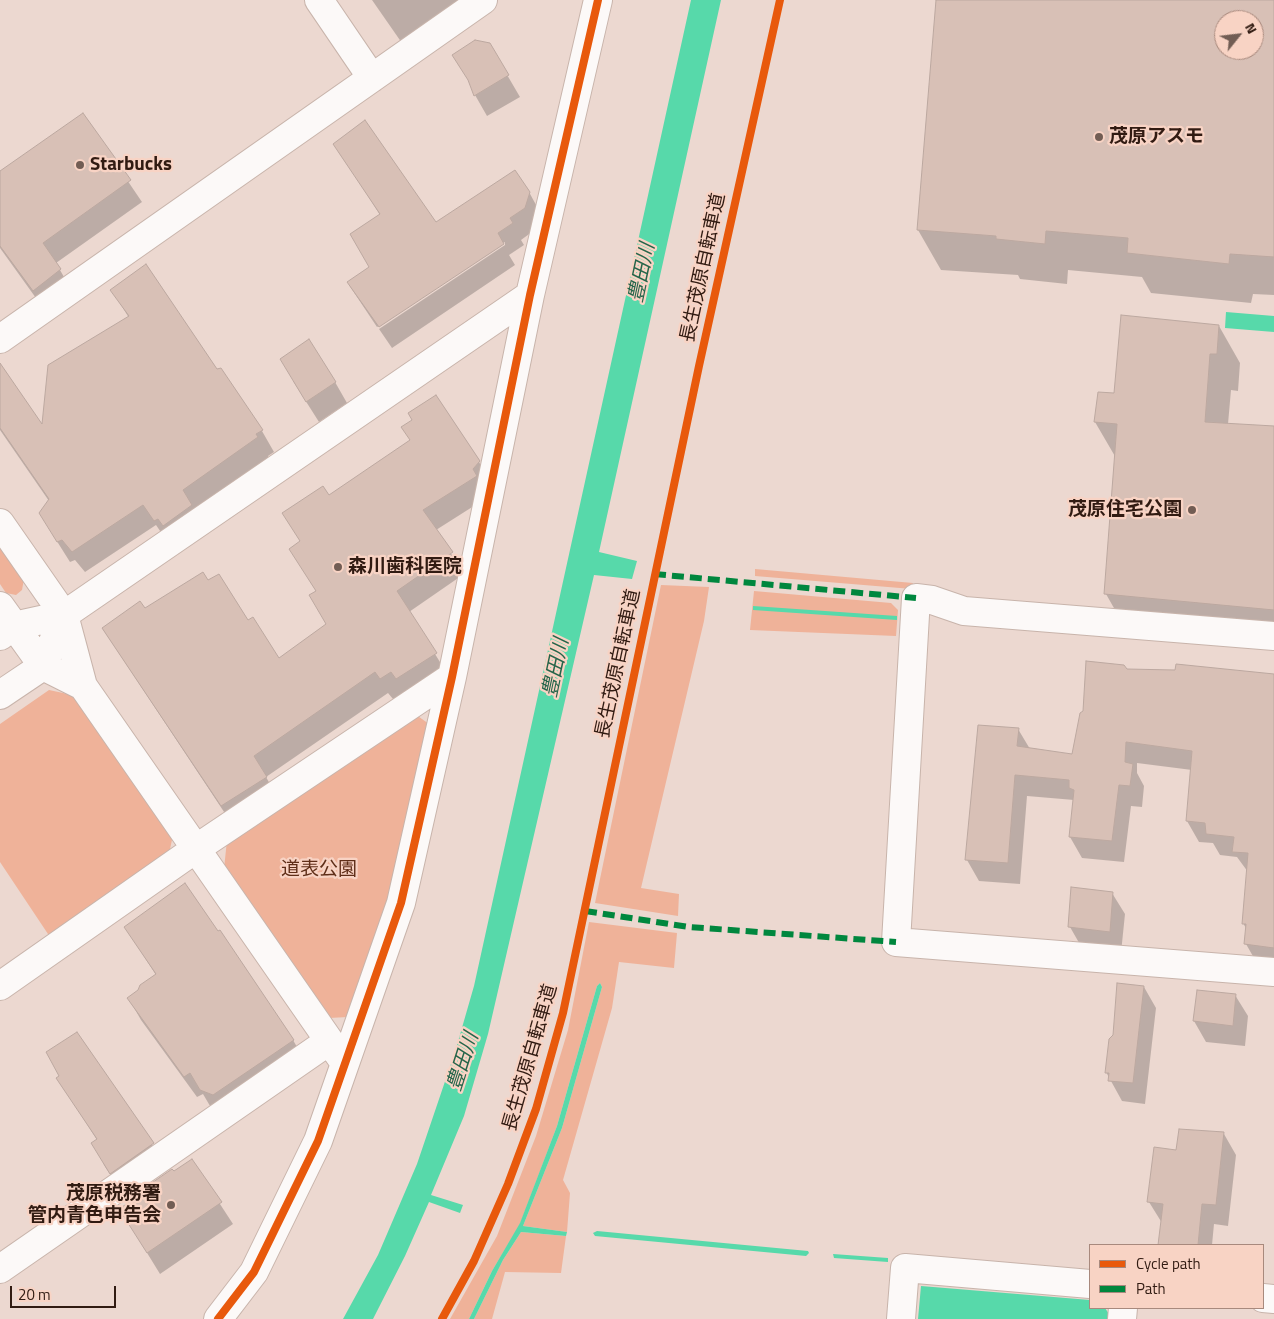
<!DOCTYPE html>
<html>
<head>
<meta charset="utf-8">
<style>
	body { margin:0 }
	#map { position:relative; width:1274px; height:1319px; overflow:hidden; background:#ecd8d0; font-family:"Titillium Web",sans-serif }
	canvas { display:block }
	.legend { position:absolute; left:1089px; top:1244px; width:175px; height:65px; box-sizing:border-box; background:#f8d3c4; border:1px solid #a8897d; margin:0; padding:6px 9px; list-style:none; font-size:15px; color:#311b12 }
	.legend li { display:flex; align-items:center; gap:10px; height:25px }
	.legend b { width:25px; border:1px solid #a8897d }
	.north { position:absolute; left:1214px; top:10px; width:50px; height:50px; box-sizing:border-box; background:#f8d3c4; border:1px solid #a8897d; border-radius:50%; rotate:61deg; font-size:14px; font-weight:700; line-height:20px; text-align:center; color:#311b12 }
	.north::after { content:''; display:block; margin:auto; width:18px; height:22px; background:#725d54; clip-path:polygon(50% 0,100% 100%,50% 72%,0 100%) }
	.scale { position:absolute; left:10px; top:1286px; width:106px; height:22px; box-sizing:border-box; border:2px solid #311b12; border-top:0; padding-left:6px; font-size:15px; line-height:18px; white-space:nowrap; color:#311b12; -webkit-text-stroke:4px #f8d3c4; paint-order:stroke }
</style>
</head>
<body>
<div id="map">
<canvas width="1274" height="1319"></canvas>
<ul class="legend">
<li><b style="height:6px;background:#e8590c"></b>Cycle path</li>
<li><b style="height:6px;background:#00873e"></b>Path</li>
</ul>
<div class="north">N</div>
<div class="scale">20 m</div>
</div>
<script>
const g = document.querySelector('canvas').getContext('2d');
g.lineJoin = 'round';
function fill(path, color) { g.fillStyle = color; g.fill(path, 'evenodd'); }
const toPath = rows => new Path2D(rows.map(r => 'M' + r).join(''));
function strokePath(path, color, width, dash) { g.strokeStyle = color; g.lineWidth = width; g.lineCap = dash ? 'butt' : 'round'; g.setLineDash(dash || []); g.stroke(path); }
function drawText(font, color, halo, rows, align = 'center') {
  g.font = font + ' "Titillium Web","Noto Sans JP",sans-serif'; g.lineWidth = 4.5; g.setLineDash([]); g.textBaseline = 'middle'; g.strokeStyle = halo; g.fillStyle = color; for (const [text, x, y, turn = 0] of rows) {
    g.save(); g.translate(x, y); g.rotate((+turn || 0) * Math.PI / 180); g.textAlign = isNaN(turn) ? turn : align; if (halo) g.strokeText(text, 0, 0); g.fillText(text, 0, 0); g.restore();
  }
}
fill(toPath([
	[0,546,24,579,22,590,16,595,6,593,0,584],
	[755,569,913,583,912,589,755,576],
	[661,585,709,587,704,621,641,888,679,894,678,916,595,903],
	[754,591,891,603,898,610,896,636,750,630],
	[49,690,77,696,173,835,169,854,50,937,0,862,0,724],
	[415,714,429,724,390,896,348,1017,329,1018,224,869,227,840],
	[589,922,677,933,674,968,619,962,612,1008,563,1180,570,1193,567,1232,523,1226,562,1128,602,987,600,983,597,986,557,1126,520,1224,492,1271,469,1319,450,1319,497,1236,536,1136,568,1030],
	[521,1232,566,1236,561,1273,505,1272,492,1319,474,1319,503,1260]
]), '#efb299');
fill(toPath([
	[691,0,721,0,599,552,637,561,632,579,594,575,488,1034,464,1116,431,1195,463,1205,460,1213,429,1202,405,1256,373,1319,343,1319,378,1255,417,1164,455,1052,474,986],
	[1226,312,1274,316,1274,332,1225,328],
	[753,606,897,616,897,620,753,610],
	[600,983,602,987,562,1128,523,1226,567,1232,566,1236,521,1232,503,1260,474,1319,469,1319,492,1271,520,1223,557,1126,597,986],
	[597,1231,808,1251,809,1253,806,1256,595,1236,593,1233],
	[833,1254,888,1258,888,1262,834,1258],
	[921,1286,1090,1300,1090,1308,1105,1308,1109,1314,1109,1319,918,1319]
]), '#57d9aa');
fill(toPath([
	[372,0,459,0,404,46],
	[938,0,1274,0,1274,295,1253,294,1251,303,1151,293,1142,277,1068,270,1067,284,1020,279,1018,275,941,270,918,230],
	[1224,20,1254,20,1254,50,1224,50],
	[489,44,520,97,487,116,475,95],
	[83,115,142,202,56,263,72,291,46,312,0,248,0,173],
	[335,144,436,224,529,192,541,214,536,229,521,240,524,245,509,255,515,265,392,348,379,329,505,245,505,242,377,327,349,285,371,267,380,215],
	[112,290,217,371,262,431,274,452,268,456,269,459,167,541,156,525,85,572,75,560,70,562,53,535,49,501,0,430,0,368,43,428,129,318],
	[1219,326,1240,363,1238,391,1231,390,1228,424,1274,427,1274,645,1127,631,1106,594,1116,458,1095,422,1115,395],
	[293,381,335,382,347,403,319,422],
	[479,462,491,483,488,497,436,530,464,574,409,612,448,675,393,699,388,693,266,777,278,798,234,827,103,629,208,582,248,622,278,660,328,624,317,592,290,549,300,542,328,496],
	[1126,670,1274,675,1274,967,1258,965,1246,944,1247,930,1243,923,1248,872,1237,857,1220,855,1213,843,1199,842,1187,821,1192,770,1137,763,1137,773,1144,786,1142,807,1131,806,1124,862,1082,858,1070,837,1074,800,1027,796,1020,884,979,881,967,860,1018,729,1030,749,1073,756],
	[1112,893,1125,914,1121,953,1082,948,1070,927],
	[125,927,293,1040,305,1061,213,1111,203,1094,197,1097,141,1020,129,999,156,975],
	[1144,987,1156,1008,1145,1104,1122,1101,1106,1072],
	[1235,995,1248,1016,1245,1046,1206,1042,1194,1021],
	[77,1033,165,1165,123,1194,104,1165,97,1140,58,1079,61,1076],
	[1224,1134,1236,1155,1228,1226,1214,1224,1212,1245,1160,1245,1162,1223,1149,1202],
	[192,1161,233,1224,160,1274,133,1230,174,1173]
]), '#0003');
const building = toPath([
	[936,0,1274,0,1274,257,1230,254,1229,264,1127,253,1128,238,1046,231,1045,244,996,239,996,236,917,230,936,0],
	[1224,20,1254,20,1254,50,1224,50,1224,20],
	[475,40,490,43,509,75,474,96,468,80,452,55,475,40],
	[83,113,131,180,43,243,61,269,33,291,0,246,0,171,83,113],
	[365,120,436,222,515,170,530,192,525,208,510,218,513,223,498,233,504,244,379,327,347,282,369,267,350,234,380,214,333,144,365,120],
	[146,264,217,369,221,368,263,430,256,434,258,437,183,490,192,505,163,526,158,519,154,521,143,505,72,552,62,540,57,542,39,513,49,499,0,428,0,363,42,424,48,365,129,316,110,290,146,264],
	[1121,315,1219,325,1217,354,1210,354,1205,422,1274,426,1274,610,1104,594,1117,424,1094,422,1098,392,1114,393,1121,315],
	[309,339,336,382,306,402,280,359,309,339],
	[436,395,480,461,473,469,477,476,423,510,453,552,397,591,437,653,396,679,391,672,380,679,375,672,254,756,267,777,221,806,102,628,140,601,145,608,203,572,208,580,219,574,248,620,253,617,279,658,326,624,309,595,316,591,289,549,300,541,282,513,323,486,329,495,410,440,401,427,412,420,408,413,436,395],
	[1086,661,1124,665,1127,669,1175,670,1176,664,1274,674,1274,948,1244,944,1246,924,1242,924,1248,853,1232,852,1234,837,1206,834,1205,823,1186,821,1192,751,1126,742,1125,762,1133,764,1130,786,1119,785,1112,841,1069,837,1074,790,1069,788,1069,780,1015,775,1008,863,965,860,978,725,1019,728,1017,746,1072,754,1080,713,1083,711,1086,661],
	[185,883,218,931,220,930,294,1040,213,1095,200,1090,190,1073,184,1077,127,998,138,990,140,985,156,974,124,927,185,883],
	[1071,887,1113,892,1110,932,1068,927,1071,887],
	[1117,983,1144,986,1133,1083,1108,1081,1109,1073,1105,1073,1109,1039,1113,1035,1117,983],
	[1197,990,1236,994,1233,1026,1193,1021,1197,990],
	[77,1032,154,1143,110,1174,91,1143,97,1139,56,1078,59,1076,46,1052,77,1032],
	[1179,1129,1224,1132,1216,1205,1202,1204,1198,1245,1158,1245,1163,1204,1147,1202,1154,1147,1176,1150,1179,1129],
	[192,1159,222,1202,147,1253,119,1209,128,1203,127,1200,172,1169,174,1171,192,1159]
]);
fill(building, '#d8c0b6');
strokePath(building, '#bca8a0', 1);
const street = toPath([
	[319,0,372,78],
	[0,339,483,0],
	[0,523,64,615,83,686,344,1062],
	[0,606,43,666,83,686],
	[0,636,14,626,64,615,530,295],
	[1274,636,964,611,932,600,916,598,896,942,1274,972],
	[0,695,43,666,64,615],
	[0,986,197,848,452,677],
	[0,1269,329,1041],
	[1263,1298,1274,1299],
	[218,1319,254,1272,318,1141,401,903,452,677,530,295,598,0],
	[901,1319,905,1268,1090,1284],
	[1122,1319,1123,1308]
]);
strokePath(street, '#c8b4ab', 30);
strokePath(street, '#fcf9f8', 28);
strokePath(toPath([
	[654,574,916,598],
	[585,911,689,927,896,942]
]), '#00873e', 6, [12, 6]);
strokePath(toPath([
	[218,1319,254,1272,318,1141,401,903,452,677,530,295,598,0],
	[442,1319,474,1261,508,1184,536,1109,563,1013,699,366,780,0]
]), '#e8590c', 8);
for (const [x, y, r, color] of [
	[1099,137,5,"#725d54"],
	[80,165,5,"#725d54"],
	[1192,510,5,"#725d54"],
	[338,567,5,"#725d54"],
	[171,1205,5,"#725d54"]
]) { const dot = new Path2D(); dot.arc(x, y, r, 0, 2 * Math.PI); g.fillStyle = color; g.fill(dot); strokePath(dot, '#f8d3c4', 2); }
drawText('bold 19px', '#311b12', '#f8d3c4', [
	["茂原アスモ",1109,137],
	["Starbucks",90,165],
	["茂原住宅公園",1182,510,"right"],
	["森川歯科医院",348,567],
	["茂原税務署",161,1194,"right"],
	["管内青色申告会",161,1216,"right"]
], 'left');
drawText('19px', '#311b12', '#f8d3c4', [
	["長生茂原自転車道",704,268,-78],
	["長生茂原自転車道",619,664,-78],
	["長生茂原自転車道",531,1058,-74]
]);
drawText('19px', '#5f2e18', '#f8d3c4', [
	["道表公園",319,870]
]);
drawText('italic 20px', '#25654a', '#f8d3c4', [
	["豊田川",643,273,-78],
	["豊田川",557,668,-78],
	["豊田川",464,1062,-72]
]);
</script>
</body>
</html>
